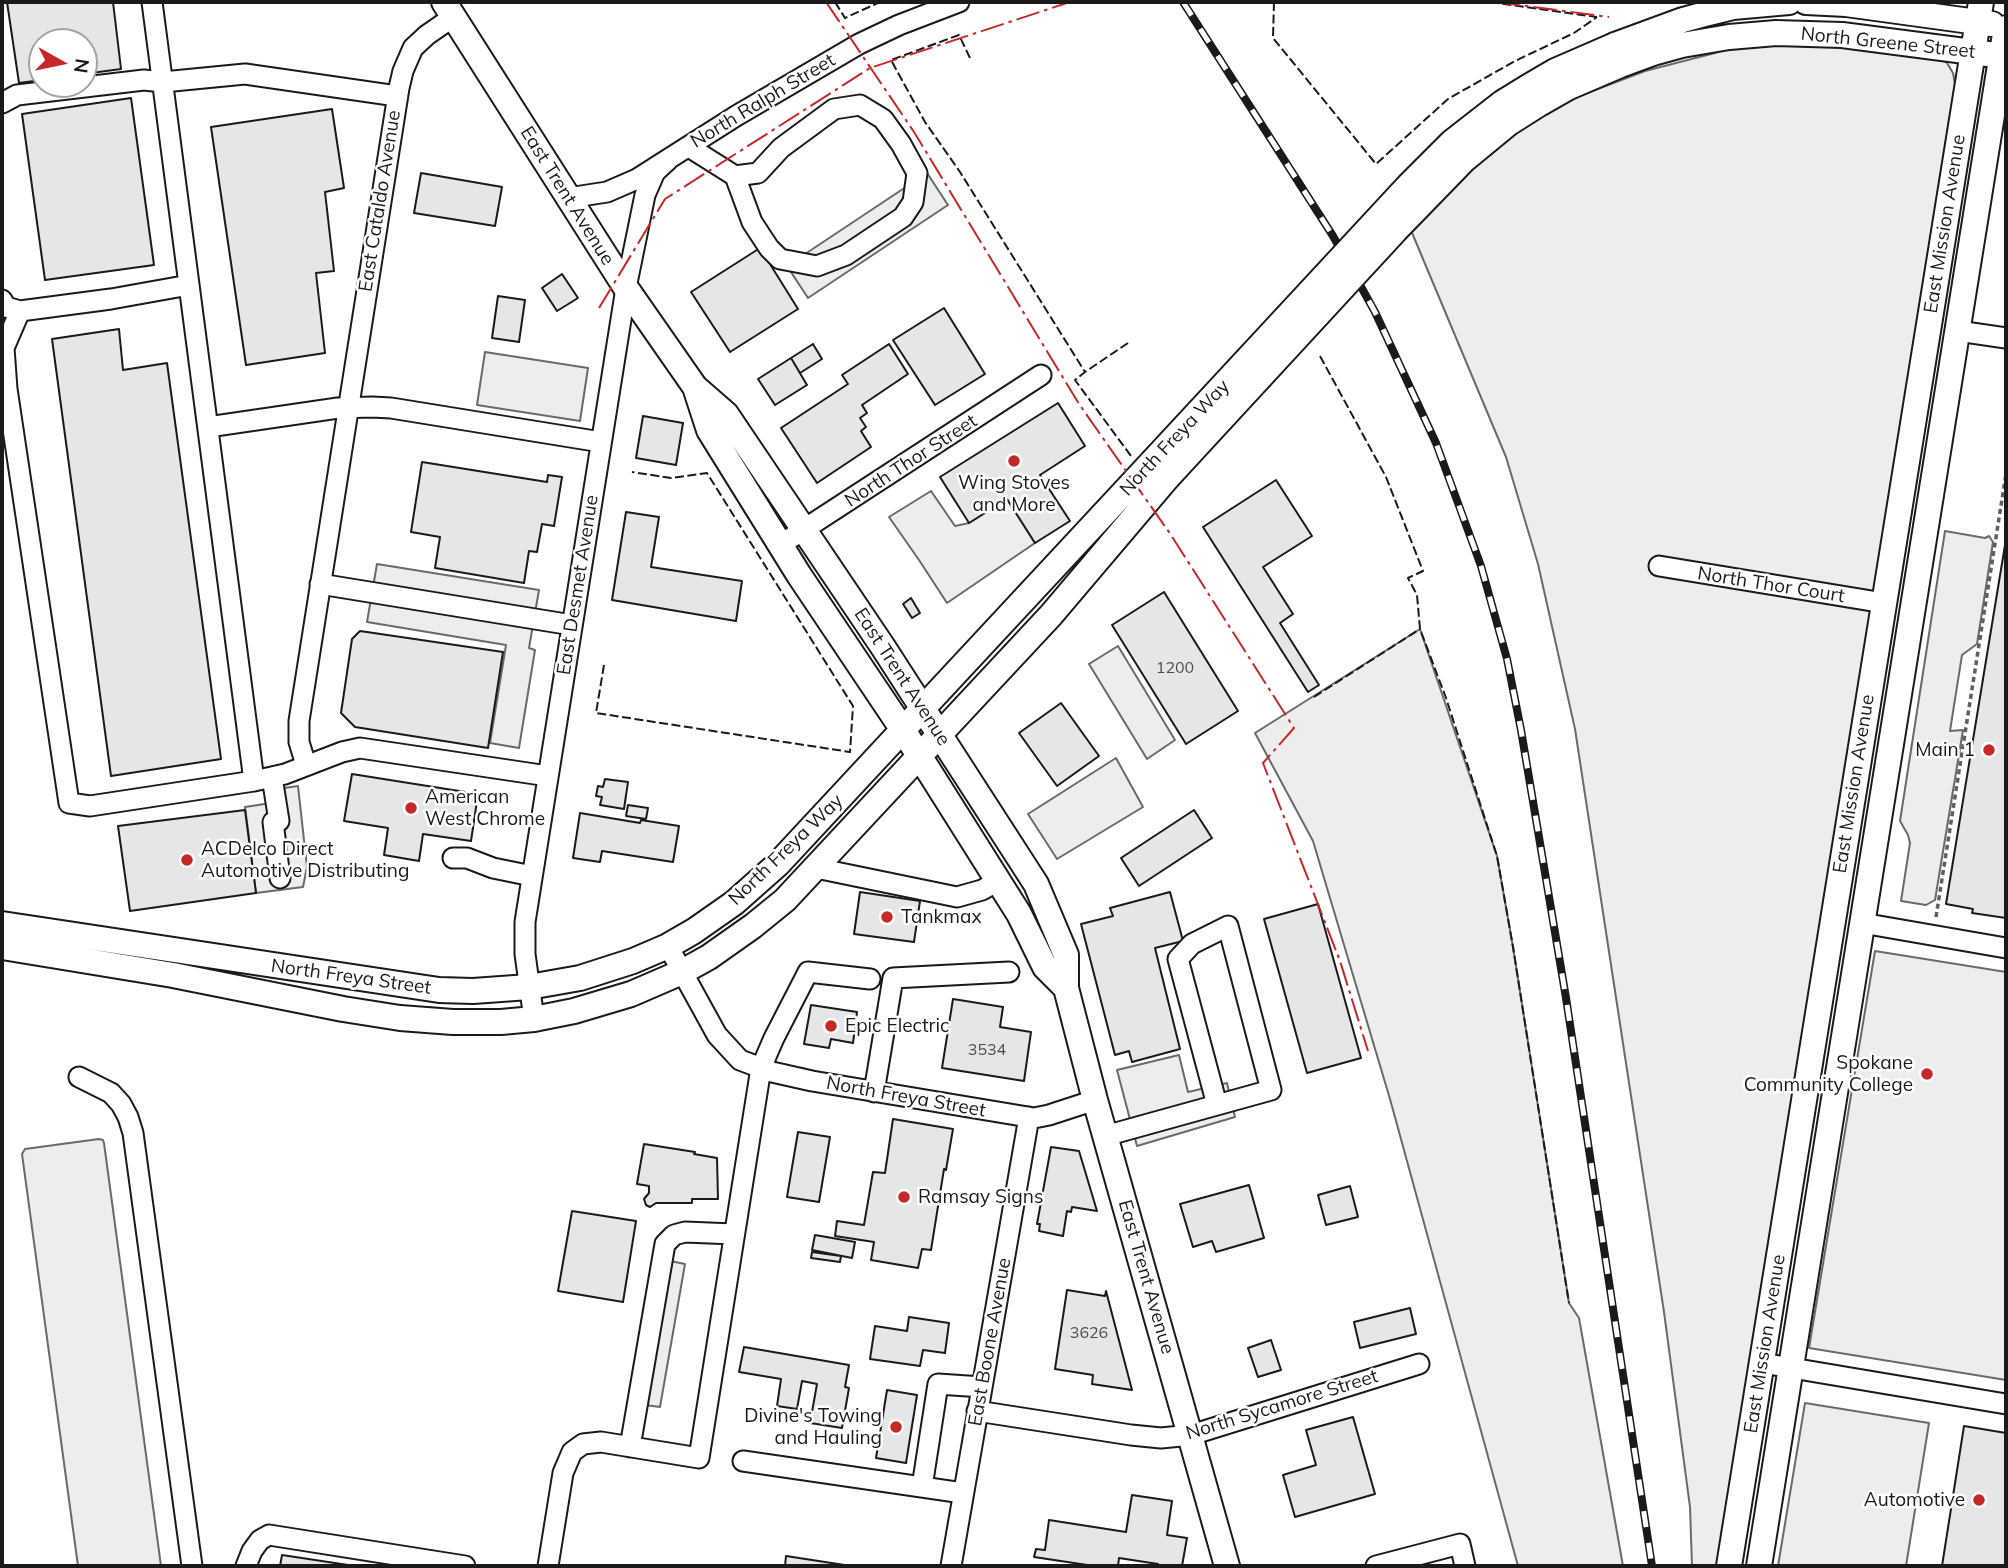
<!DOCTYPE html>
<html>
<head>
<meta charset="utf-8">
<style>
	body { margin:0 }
	#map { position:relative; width:2008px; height:1568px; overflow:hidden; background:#fff; font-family:Mulish,sans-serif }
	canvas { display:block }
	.frame { position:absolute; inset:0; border:4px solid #1a1a1a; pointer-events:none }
	.north { position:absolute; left:28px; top:28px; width:70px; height:70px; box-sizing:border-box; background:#fff; border:2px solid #a3a3a3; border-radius:50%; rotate:99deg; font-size:19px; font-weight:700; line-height:28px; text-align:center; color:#1a1a1a }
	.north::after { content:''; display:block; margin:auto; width:24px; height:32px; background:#c62828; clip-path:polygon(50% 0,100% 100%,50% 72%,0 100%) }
</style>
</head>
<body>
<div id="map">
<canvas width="2008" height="1568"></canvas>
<div class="frame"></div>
<div class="north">N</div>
</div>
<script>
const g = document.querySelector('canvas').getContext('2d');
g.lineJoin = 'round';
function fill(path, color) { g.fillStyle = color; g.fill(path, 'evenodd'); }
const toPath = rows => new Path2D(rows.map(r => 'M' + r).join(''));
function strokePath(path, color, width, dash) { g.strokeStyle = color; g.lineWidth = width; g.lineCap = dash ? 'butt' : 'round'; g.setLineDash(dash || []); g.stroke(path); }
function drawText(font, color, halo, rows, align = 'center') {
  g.font = font + ' Mulish,sans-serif'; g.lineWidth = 5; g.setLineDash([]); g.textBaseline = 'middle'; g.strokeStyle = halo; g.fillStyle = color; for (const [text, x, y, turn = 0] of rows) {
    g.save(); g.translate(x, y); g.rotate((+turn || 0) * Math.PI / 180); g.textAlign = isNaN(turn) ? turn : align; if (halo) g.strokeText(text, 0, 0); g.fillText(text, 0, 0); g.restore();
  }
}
const built = toPath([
	[1767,42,1830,42,1937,57,1947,63,1953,73,1955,84,1718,1566,1692,1566,1690,1507,1664,1312,1575,729,1538,564,1506,457,1410,228,1459,178,1511,134,1574,98,1645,71,1715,53,1725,49,1767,42],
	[927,173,948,205,808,298,787,266,927,173],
	[485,352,588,368,580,421,477,405,485,352],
	[931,491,955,526,969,523,1007,499,1035,543,947,603,919,560,889,517,931,491],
	[1945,531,1985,538,1989,536,1993,542,1977,644,1962,655,1950,731,1963,730,1935,900,1926,905,1901,901,1910,843,1908,835,1900,821,1945,531],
	[377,564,539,590,529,648,535,650,519,748,490,743,506,645,367,622,377,564],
	[1420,629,1497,856,1513,947,1569,1303,1579,1318,1623,1566,1518,1566,1390,1099,1313,841,1255,733,1420,629],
	[1118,646,1175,740,1147,759,1089,664,1118,646],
	[1116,758,1143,807,1057,859,1028,814,1116,758],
	[298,786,307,867,303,887,256,893,245,807,271,803,270,790,298,786],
	[1875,951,2006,972,2006,1380,1809,1348,1875,951],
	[1179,1055,1188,1092,1227,1083,1235,1117,1137,1146,1117,1070,1179,1055],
	[99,1139,103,1140,104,1143,161,1566,78,1566,22,1154,25,1149,99,1139],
	[670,1261,685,1264,660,1407,645,1405,670,1261],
	[1805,1403,1929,1423,1906,1566,1778,1566,1805,1403]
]);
fill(built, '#ededed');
strokePath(built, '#6a6a6a', 2);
const building = toPath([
	[7,2,113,2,121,69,84,74,84,42,42,42,42,80,19,83,7,2],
	[131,98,154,265,45,280,22,114,131,98],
	[332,109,344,188,325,192,334,271,316,273,325,353,246,365,211,127,332,109],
	[421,173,502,187,495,226,414,213,421,173],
	[760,248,798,309,730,352,691,292,760,248],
	[562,274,578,298,557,311,542,288,562,274],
	[498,296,525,300,519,342,492,338,498,296],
	[944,308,985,374,935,405,893,340,944,308],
	[119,329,123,370,167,363,221,759,111,776,52,339,119,329],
	[813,344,822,359,800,373,791,358,813,344],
	[889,344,908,374,862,405,867,413,860,418,866,427,861,431,871,447,817,483,781,428,848,384,842,375,889,344],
	[791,358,807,385,775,405,758,379,791,358],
	[1058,403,1085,446,1040,475,1070,521,1035,543,1007,499,969,523,940,477,1058,403],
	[643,416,683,423,676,465,636,458,643,416],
	[422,462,547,482,548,475,562,477,554,526,542,524,537,552,529,551,524,583,435,568,440,537,411,532,422,462],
	[1276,480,1312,536,1263,567,1293,614,1280,623,1319,685,1308,692,1203,527,1276,480],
	[626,512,659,517,651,567,742,581,736,621,612,600,626,512],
	[2006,539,2006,918,1972,913,1973,909,1946,904,2006,539],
	[1164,592,1238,711,1186,744,1112,625,1164,592],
	[911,598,920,613,912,618,903,604,911,598],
	[360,631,503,652,488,748,355,727,341,713,352,639,360,631],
	[1061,703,1099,756,1057,786,1019,733,1061,703],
	[352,774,478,794,471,841,423,834,419,861,384,855,388,828,344,821,352,774],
	[605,779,628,782,624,809,600,805,602,797,596,796,598,786,603,787,605,779],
	[628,805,648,808,646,819,626,816,628,805],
	[245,810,256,893,130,911,118,826,245,810],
	[1194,810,1212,838,1139,886,1121,858,1194,810],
	[580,813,640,823,641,820,679,826,673,862,602,851,600,862,573,858,580,813],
	[860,892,920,901,914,942,854,934,860,892],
	[1170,892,1183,941,1155,948,1180,1049,1132,1062,1129,1051,1115,1055,1081,924,1113,916,1110,908,1170,892],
	[1318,904,1361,1058,1307,1073,1264,919,1318,904],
	[953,999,1003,1007,1000,1027,1031,1032,1024,1081,942,1068,953,999],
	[811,1005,857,1012,853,1043,831,1039,829,1048,804,1044,811,1005],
	[893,1119,953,1129,946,1170,944,1169,931,1250,922,1249,918,1268,871,1260,874,1242,835,1236,837,1221,864,1225,873,1172,885,1173,893,1119],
	[798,1132,830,1137,819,1202,787,1197,798,1132],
	[644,1144,695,1152,694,1154,717,1158,718,1199,692,1199,692,1203,656,1203,650,1207,646,1205,644,1199,649,1193,649,1186,637,1184,644,1144],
	[1051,1147,1079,1151,1097,1211,1072,1207,1071,1212,1067,1211,1063,1236,1039,1231,1040,1224,1037,1224,1051,1147],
	[1249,1185,1264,1238,1216,1252,1212,1241,1193,1247,1180,1204,1249,1185],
	[1350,1186,1358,1217,1326,1225,1318,1195,1350,1186],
	[572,1211,636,1221,623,1302,558,1291,572,1211],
	[815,1235,855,1242,852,1258,812,1250,815,1235],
	[812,1252,841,1256,840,1262,811,1258,812,1252],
	[1067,1290,1105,1296,1106,1291,1132,1390,1092,1384,1093,1375,1055,1369,1067,1290],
	[1410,1308,1416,1334,1360,1348,1354,1322,1410,1308],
	[909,1317,949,1323,945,1353,923,1350,920,1366,870,1359,875,1326,907,1331,909,1317],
	[1271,1340,1281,1370,1258,1377,1248,1348,1271,1340],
	[744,1347,849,1365,845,1387,849,1388,842,1428,810,1423,817,1384,802,1381,797,1409,777,1406,781,1379,739,1372,744,1347],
	[887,1390,917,1395,906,1463,876,1458,887,1390],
	[1353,1417,1375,1494,1295,1517,1283,1475,1316,1465,1306,1430,1353,1417],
	[1964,1426,2006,1433,2006,1566,1942,1566,1964,1426],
	[1132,1495,1172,1501,1167,1535,1187,1538,1182,1566,1157,1566,1158,1564,1119,1558,1118,1566,1094,1566,1034,1557,1036,1549,1045,1550,1049,1520,1126,1532,1132,1495],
	[282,1555,348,1565,347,1566,280,1566,282,1555],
	[786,1556,851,1566,785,1566,786,1556]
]);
fill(building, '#e6e6e6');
strokePath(building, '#1a1a1a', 2);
const minor = toPath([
	[152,2,254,781],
	[2,103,17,95,144,80,163,82,245,74,397,96],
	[689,147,735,176,752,222,769,248,780,259,817,266,846,255,903,217,913,202,917,173,901,144,883,119,860,105,834,109,781,148,758,173,735,176],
	[568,198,607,192,637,179,736,116,859,44,899,25,959,2],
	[2,300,6,307,20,311,111,299,189,285],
	[20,311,4,348,7,389,69,803,90,806,254,781,285,774,342,752,360,748,548,776],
	[1958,331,2006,338],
	[208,427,338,408,372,407,391,408,601,442],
	[780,545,1041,375],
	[1659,566,1884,603],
	[320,584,572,625],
	[306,765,299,742,299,721,399,88,403,71,413,48,427,35,453,17],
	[272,777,279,821,273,822,280,878],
	[453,858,467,858,493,868,532,876],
	[816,868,957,897,982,890,998,881],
	[1862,923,2006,948],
	[668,946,717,1035,740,1060,772,1072,812,1081,1034,1118,1049,1115,1095,1100],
	[534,1019,525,954,525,922,626,288,645,195,655,172,668,160],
	[79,1077,111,1093,121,1104,128,1117,133,1133,192,1566],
	[874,1092,893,978,1009,972],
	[1105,1136,1271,1090,1228,926,1192,944,1178,959,1217,1105],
	[1762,1363,2006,1404],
	[977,1411,1131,1435,1161,1438,1191,1435,1419,1364],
	[630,1447,665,1244,674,1235,685,1232,734,1234],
	[743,1461,963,1493],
	[922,1487,938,1384,982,1387],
	[246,1566,252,1551,260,1540,269,1535,465,1566],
	[548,1566,563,1473,572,1452,583,1444,601,1442,699,1458,761,1068,774,1038,808,972,870,979],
	[951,1566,1029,1117],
	[1376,1566,1460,1544,1465,1566]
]);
const major = toPath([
	[444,2,626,288,695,387,726,414,883,647,1036,884,1066,955,1066,988,1095,1100,1227,1566],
	[1806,2,1846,4,1992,24],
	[1615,45,1683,20,1705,14,1733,7,1789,2],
	[1623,64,1653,53,1682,45,1729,37,1776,33,1842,35,1988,54],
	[695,387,709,430,799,575,903,730,1019,914,1045,967,1066,988],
	[2,924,439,990,473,991,529,987,580,978,633,961,668,946,694,931,734,903,778,864,1152,462],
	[2,947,173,975,343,1009,400,1018,453,1022,501,1022,534,1019,574,1011,631,994,682,972,709,957,753,926,785,900,1051,615,1168,477],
	[1729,1566,1981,2],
	[1759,1566,2006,28]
]);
strokePath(minor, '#1a1a1a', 23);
strokePath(major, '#1a1a1a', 28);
strokePath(toPath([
	[1936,917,2006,474]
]), '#5f5f5f', 3.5, [5, 3.5]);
strokePath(minor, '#fff', 19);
strokePath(major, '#fff', 24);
const rail = toPath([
	[1183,2,1333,236,1375,312,1436,443,1481,566,1507,659,1521,730,1566,998,1652,1566]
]);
strokePath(rail, '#1a1a1a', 8);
strokePath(rail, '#fff', 5, [16]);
const majorBridge = toPath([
	[1152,462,1409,185,1452,142,1502,103,1528,87,1555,71,1615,45],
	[1168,477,1395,231,1464,160,1509,123,1539,104,1567,88,1623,64]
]);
strokePath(majorBridge, '#1a1a1a', 28, []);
strokePath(majorBridge, '#fff', 24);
strokePath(toPath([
	[835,2,845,18,880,2],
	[1274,2,1273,38,1376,164,1448,99,1515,61,1574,33,1597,17],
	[1490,2,1597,17],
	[970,58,959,35,891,60,925,122,960,172,1085,372],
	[1128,343,1085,372,1075,380,1131,456],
	[1320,356,1386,477,1423,571,1408,578,1417,595,1420,629,1446,698,1497,856,1513,947,1569,1303],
	[604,665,596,713,850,752,853,706,707,473,671,478,632,472],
	[1314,697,1420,629]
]), '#1a1a1a', 2, [9, 3.5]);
strokePath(toPath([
	[826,2,914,132,1079,404,1171,535,1294,728,1263,763,1340,961,1368,1051],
	[1496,2,1609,17],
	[599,308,665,199,870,68,1070,2]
]), '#c62828', 2, [24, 5, 3.5, 5]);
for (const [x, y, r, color] of [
	[1014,461,7,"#c62828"],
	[1989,750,7,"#c62828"],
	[411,808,7,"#c62828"],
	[187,860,7,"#c62828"],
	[887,917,7,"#c62828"],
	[831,1026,7,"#c62828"],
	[1927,1074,7,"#c62828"],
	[904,1197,7,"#c62828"],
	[896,1427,7,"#c62828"],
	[1979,1500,7,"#c62828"]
]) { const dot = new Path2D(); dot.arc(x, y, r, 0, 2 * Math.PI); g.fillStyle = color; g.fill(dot); strokePath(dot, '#fff', 2.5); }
drawText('16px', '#4d4d4d', null, [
	["1200",1175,668],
	["3534",987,1050],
	["3626",1089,1333]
]);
drawText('19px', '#1a1a1a', '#fff', [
	["North Greene Street",1888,43,6],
	["North Ralph Street",763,101,-31],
	["East Trent Avenue",567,196,58],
	["East Cataldo Avenue",380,201,-81],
	["East Mission Avenue",1945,224,-81],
	["North Freya Way",1175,438,-47],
	["North Thor Street",911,461,-33],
	["East Desmet Avenue",578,585,-81],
	["North Thor Court",1771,585,9],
	["East Trent Avenue",902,677,57],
	["East Mission Avenue",1854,784,-81],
	["North Freya Way",786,850,-44],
	["North Freya Street",351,977,8],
	["North Freya Street",906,1097,10],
	["East Trent Avenue",1146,1277,74],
	["East Boone Avenue",990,1342,-80],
	["East Mission Avenue",1765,1344,-81],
	["North Sycamore Street",1282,1405,-17]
]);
drawText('19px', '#1a1a1a', '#fff', [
	["Wing Stoves",1014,483,"center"],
	["and More",1014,505,"center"],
	["Main 1",1975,750,"right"],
	["American",425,797],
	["West Chrome",425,819],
	["ACDelco Direct",201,849],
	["Automotive Distributing",201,871],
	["Tankmax",901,917],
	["Epic Electric",845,1026],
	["Spokane",1913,1063,"right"],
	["Community College",1913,1085,"right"],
	["Ramsay Signs",918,1197],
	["Divine's Towing",882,1416,"right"],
	["and Hauling",882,1438,"right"],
	["Automotive",1965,1500,"right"]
], 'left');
</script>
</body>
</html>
